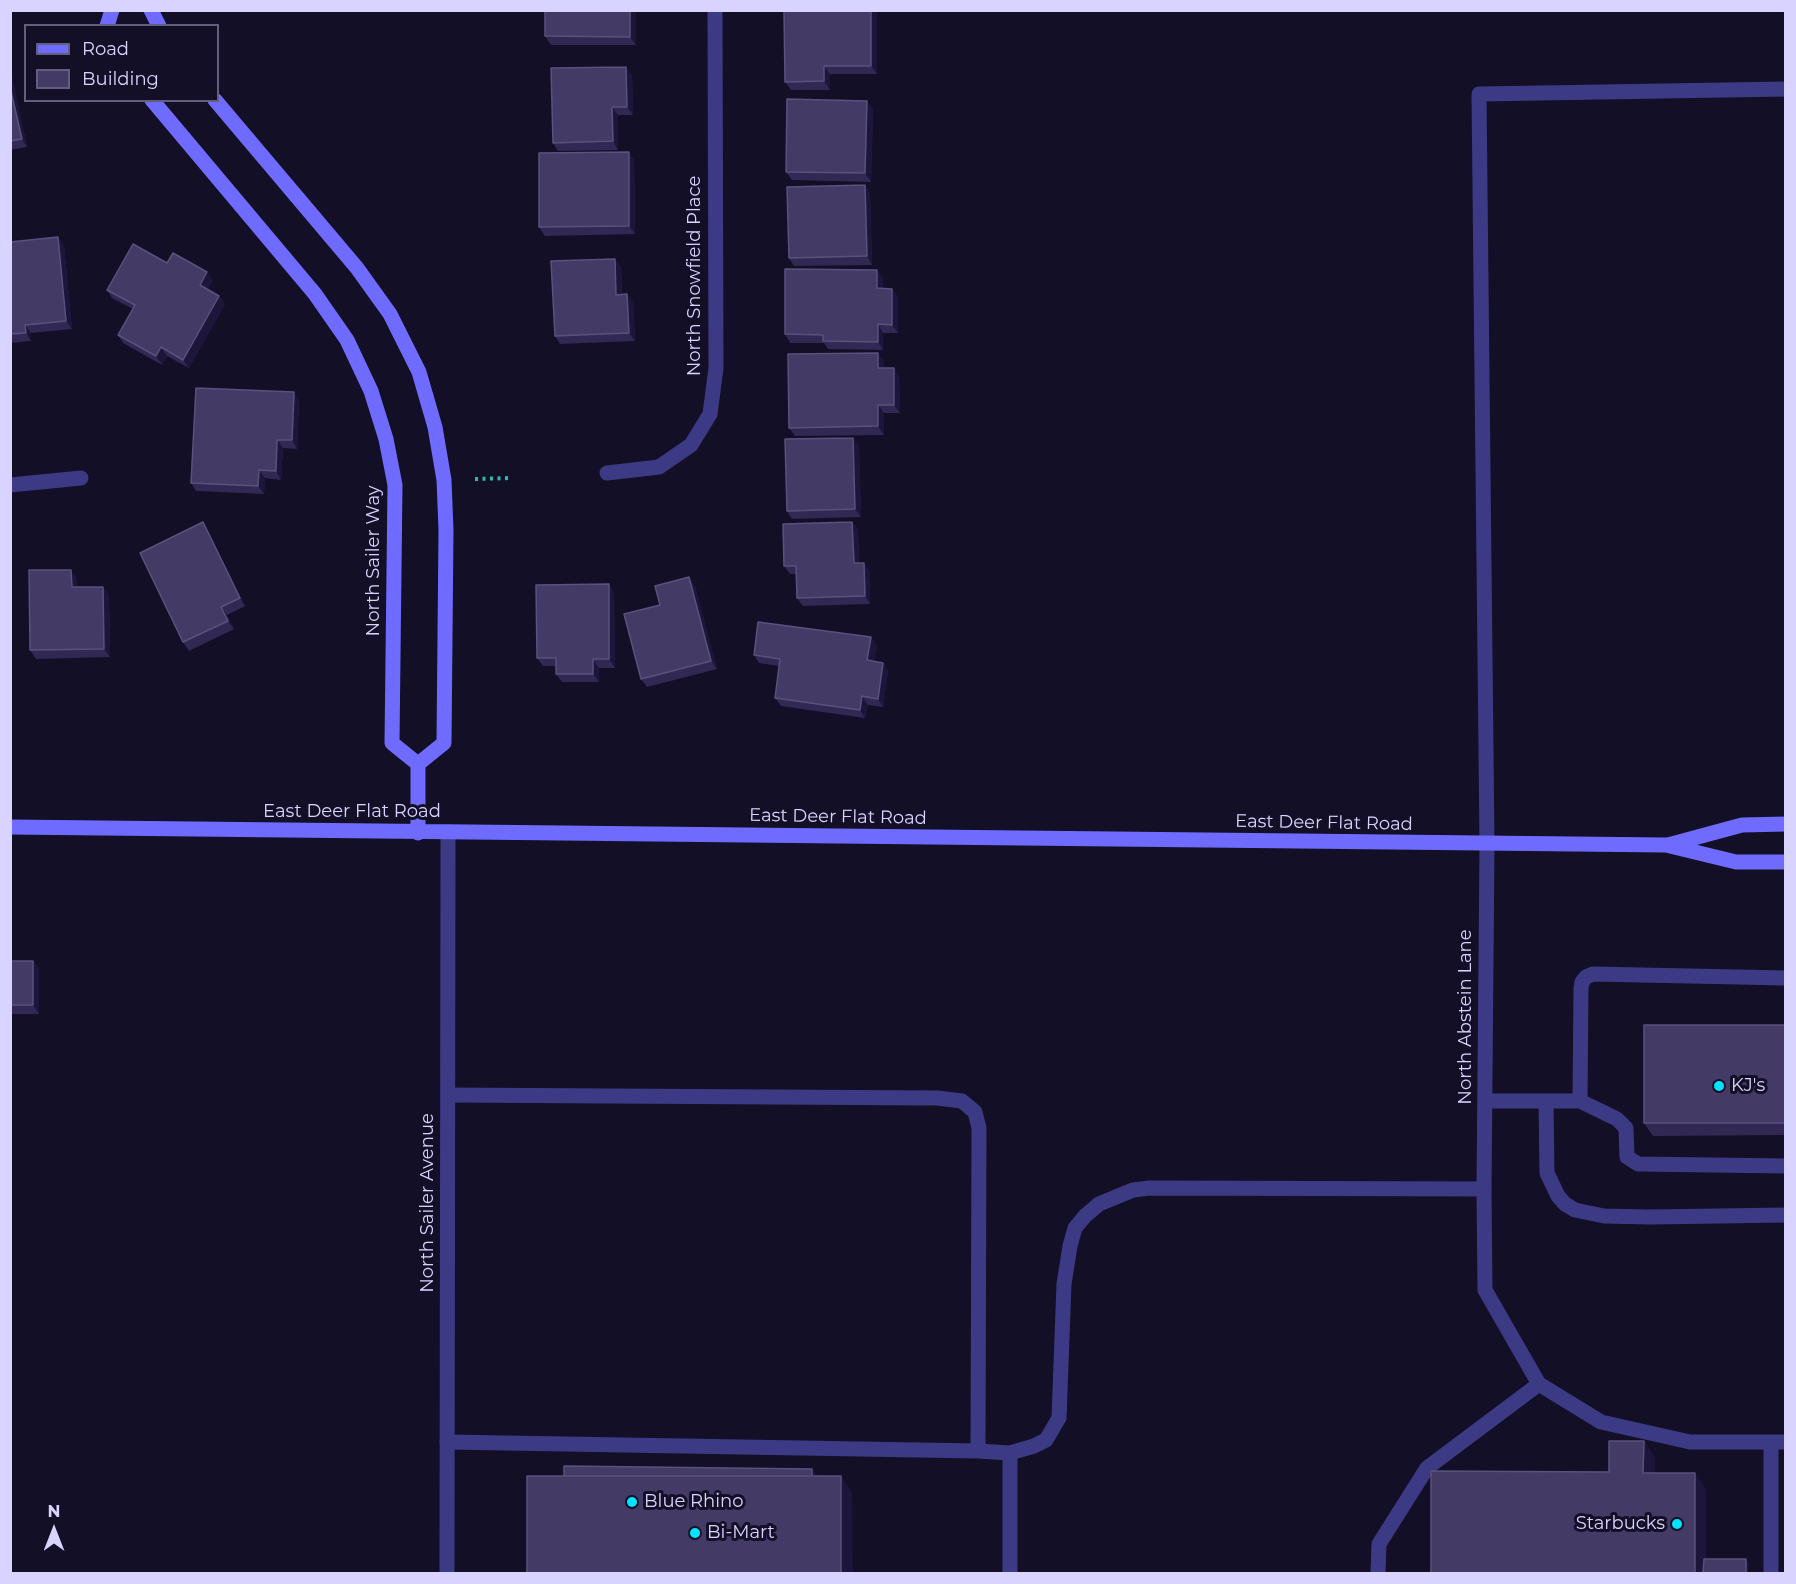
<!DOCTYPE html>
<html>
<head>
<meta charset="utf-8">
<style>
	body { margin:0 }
	#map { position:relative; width:1796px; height:1584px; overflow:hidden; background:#130f26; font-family:Montserrat,sans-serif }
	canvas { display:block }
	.frame { position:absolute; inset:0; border:12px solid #d9d4ff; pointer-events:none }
	.legend { position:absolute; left:24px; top:24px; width:195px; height:78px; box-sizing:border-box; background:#130f26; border:2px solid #625e7d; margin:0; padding:8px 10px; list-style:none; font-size:18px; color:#d9d4ff }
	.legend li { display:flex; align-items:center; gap:12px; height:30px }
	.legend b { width:30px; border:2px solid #625e7d }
	.north { position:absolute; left:24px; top:1500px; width:60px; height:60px; -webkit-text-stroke:4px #130f26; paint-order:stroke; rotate:0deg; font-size:16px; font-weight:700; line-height:24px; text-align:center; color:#d9d4ff }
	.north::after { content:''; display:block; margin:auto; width:21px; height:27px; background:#d9d4ff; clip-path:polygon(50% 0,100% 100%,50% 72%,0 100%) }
</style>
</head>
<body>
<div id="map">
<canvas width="1796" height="1584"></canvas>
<div class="frame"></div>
<ul class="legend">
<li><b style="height:8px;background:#6f6bff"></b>Road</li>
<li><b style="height:16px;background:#433a66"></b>Building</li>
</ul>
<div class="north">N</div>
</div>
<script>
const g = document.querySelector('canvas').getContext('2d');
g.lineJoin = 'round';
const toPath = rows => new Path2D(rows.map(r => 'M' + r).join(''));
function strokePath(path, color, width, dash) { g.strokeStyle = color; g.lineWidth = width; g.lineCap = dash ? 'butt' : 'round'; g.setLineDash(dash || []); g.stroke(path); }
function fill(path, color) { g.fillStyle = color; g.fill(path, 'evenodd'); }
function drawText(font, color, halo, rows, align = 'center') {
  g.font = font + ' Montserrat,sans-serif'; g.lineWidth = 6; g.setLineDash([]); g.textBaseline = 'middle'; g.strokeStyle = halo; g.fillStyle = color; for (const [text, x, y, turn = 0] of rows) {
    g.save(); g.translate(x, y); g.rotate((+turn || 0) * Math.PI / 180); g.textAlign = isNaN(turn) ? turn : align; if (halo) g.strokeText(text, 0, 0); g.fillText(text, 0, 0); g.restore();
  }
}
strokePath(toPath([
	[475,479,512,478]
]), '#2fb8b0', 4, [3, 4.5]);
strokePath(toPath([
	[1487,845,1479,94,1786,89],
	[1485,1101,1580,1101,1581,988,1582,982,1586,977,1593,974,1786,978],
	[1546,1101,1547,1173,1558,1196,1565,1204,1575,1210,1604,1216,1650,1217,1786,1215],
	[1580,1101,1617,1119,1626,1128,1627,1157,1638,1164,1786,1166],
	[447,1442,978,1451,979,1128,975,1112,962,1101,937,1098,448,1095],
	[1771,1442,1771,1574],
	[978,1451,1010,1453],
	[1010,1574,1010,1453,1034,1446,1046,1440,1059,1418,1064,1284,1070,1246,1075,1228,1085,1216,1099,1204,1133,1190,1150,1188,1484,1189,1485,1290,1539,1384],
	[1378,1574,1379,1544,1427,1468,1539,1384,1601,1422,1690,1442,1786,1442]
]), '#3d3a85', 15);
strokePath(toPath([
	[607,473,659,467,691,445,710,414,716,368,715,10],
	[10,485,81,478],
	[1484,1189,1487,845],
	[447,1574,448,832]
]), '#3d3a85', 15);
strokePath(toPath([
	[151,10,159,26],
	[107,26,112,10],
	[152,100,315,294,347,340,371,391,386,439,395,485,392,743,418,764],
	[215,100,357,268,390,314,419,372,435,427,444,480,446,530,444,743,418,764],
	[418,764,418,833],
	[10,827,1666,845,1736,862,1786,862],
	[1668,845,1742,825,1786,824]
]), '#6f6bff', 15);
fill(toPath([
	[636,10,636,45,551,45,545,36],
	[784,10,877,10,877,74,830,74,830,90,791,90,785,82],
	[10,68,27,147,10,150],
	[632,75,633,115,618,115,618,150,558,151,553,143],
	[873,109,871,182,792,180,786,172],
	[634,160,635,234,545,236,539,227],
	[870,193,872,265,794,266,789,258],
	[58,237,64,246,72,329,31,333,31,341,10,343,10,242],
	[167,263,213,280,208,289,219,296,225,304,189,368,167,356,162,365,123,343,118,335,133,309,112,298,107,290],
	[621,267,622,294,633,302,635,341,560,344,555,336],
	[883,278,883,289,892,289,898,297,898,333,883,333,883,350,828,349,824,343,790,343,785,334],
	[884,361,884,368,899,376,900,413,884,413,884,435,795,436,789,428],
	[299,400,297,449,283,448,281,480,265,478,264,494,196,491,191,483],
	[853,438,859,446,861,517,792,519,787,511],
	[852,522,858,530,859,563,870,571,870,604,803,606,797,598,796,574,790,574,784,566],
	[208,531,245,606,227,615,234,629,189,651,183,642],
	[77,578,77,587,103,587,109,595,110,657,36,659,30,650],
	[695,586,717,669,647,687,641,679,660,605],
	[614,592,615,668,599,668,599,682,562,682,556,674,556,666,543,666,537,658],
	[871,637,877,646,874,661,883,663,888,671,883,707,868,705,865,718,781,706,775,698,779,666,759,663,754,655],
	[10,961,33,961,39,969,39,1014,10,1014],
	[1785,1025,1785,1135,1653,1136,1644,1123]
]), '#312854');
fill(toPath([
	[630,10,636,10,636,45,630,37],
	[871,10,877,10,877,74,871,66],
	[824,66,830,74,830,90,824,81],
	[626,67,632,75,633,115,627,107],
	[10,68,27,147,22,139,10,87],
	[867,101,873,109,871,182,865,173],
	[612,107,618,115,618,150,613,141],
	[629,152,634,160,635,234,629,226],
	[865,185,870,193,872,265,867,256],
	[58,237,64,246,72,329,66,321],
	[615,259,621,267,622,303,616,295],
	[877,270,883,278,883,297,877,288],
	[207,272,213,280,206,293,200,285],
	[892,289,898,297,898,333,892,325],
	[627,294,633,302,635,341,629,333],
	[219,296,225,304,189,368,183,360],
	[878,324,883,333,883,350,878,342],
	[25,325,31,333,31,341,26,333],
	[161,347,167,356,162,365,156,356],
	[878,353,884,361,884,376,878,368],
	[894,368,899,376,900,413,894,405],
	[294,392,299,400,297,449,292,440],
	[878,405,884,413,884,435,878,426],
	[853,438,859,446,861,517,855,509],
	[277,440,283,448,281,480,276,471],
	[259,470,265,478,264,494,258,486],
	[203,522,208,531,245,606,240,598],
	[852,522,858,530,859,572,854,563],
	[864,563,870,571,870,604,865,596],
	[71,570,77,578,78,596,72,587],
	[689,577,695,586,717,669,711,661],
	[609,584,614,592,615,668,609,659],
	[103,587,109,595,110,657,104,649],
	[221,607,227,615,234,629,228,621],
	[871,637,877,646,873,669,867,660],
	[593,659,599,668,599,682,593,674],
	[883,663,888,671,883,707,878,699],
	[862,696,868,705,865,718,860,710],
	[33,961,39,969,39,1014,33,1005],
	[1644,1441,1655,1457,1655,1488,1643,1473],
	[812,1469,818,1477,812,1482],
	[1695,1473,1706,1489,1706,1574,1695,1574],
	[841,1476,852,1492,853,1574,841,1574],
	[1746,1559,1749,1563,1748,1574,1746,1574]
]), '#1d163a');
const building = toPath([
	[545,10,630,10,630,37,545,36,545,10],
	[784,10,871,10,871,66,824,66,824,81,785,82,784,10],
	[626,67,627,107,612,107,613,141,553,143,551,68,626,67],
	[10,87,22,139,10,141,10,87],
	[787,99,867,101,865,173,786,172,787,99],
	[629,152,629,226,539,227,539,153,629,152],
	[865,185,867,256,789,258,787,187,865,185],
	[58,237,66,321,25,325,26,333,10,334,10,242,58,237],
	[133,244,167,263,173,253,207,272,200,285,219,296,183,360,161,347,156,356,118,335,135,305,107,290,133,244],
	[615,259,616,295,627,294,629,333,555,336,551,261,615,259],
	[785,269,877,270,877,288,892,289,892,325,878,324,878,342,823,341,823,335,785,334,785,269],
	[878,353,878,368,894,368,894,405,878,405,878,426,789,428,788,354,878,353],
	[196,388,294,392,292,440,277,440,276,471,259,470,258,486,191,483,196,388],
	[853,438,855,509,787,511,785,439,853,438],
	[203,522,240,598,221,607,228,621,183,642,140,553,203,522],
	[852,522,854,563,864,563,865,596,797,598,796,566,784,566,783,524,852,522],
	[29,570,71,570,72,587,103,587,104,649,30,650,29,570],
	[689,577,711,661,641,679,624,614,660,605,655,586,689,577],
	[609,584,609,659,593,659,593,674,556,674,556,658,537,658,536,585,609,584],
	[758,622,871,637,867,660,883,663,878,699,862,696,860,710,775,698,780,659,754,655,758,622],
	[10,961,33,961,33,1005,10,1005,10,961],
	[1644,1025,1785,1025,1785,1123,1644,1123,1644,1025],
	[1609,1441,1644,1441,1643,1473,1695,1473,1695,1574,1431,1574,1431,1471,1609,1472,1609,1441],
	[564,1466,812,1469,812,1476,564,1476,564,1466],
	[527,1476,841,1476,841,1574,527,1574,527,1476],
	[1704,1559,1746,1559,1746,1574,1703,1574,1704,1559]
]);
fill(building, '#433a66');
strokePath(building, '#5a527e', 1.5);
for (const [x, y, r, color] of [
	[1719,1086,6,"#00e5ff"],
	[632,1502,6,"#00e5ff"],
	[1677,1524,6,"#00e5ff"],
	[695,1533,6,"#00e5ff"]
]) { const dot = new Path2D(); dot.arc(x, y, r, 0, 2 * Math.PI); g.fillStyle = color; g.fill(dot); strokePath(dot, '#130f26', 2); }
drawText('18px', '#d9d4ff', '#130f26', [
	["North Snowfield Place",695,276,-90],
	["North Sailer Way",374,561,-90],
	["East Deer Flat Road",352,812],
	["East Deer Flat Road",838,817,1],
	["East Deer Flat Road",1324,823,1],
	["North Abstein Lane",1466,1017,-90],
	["North Sailer Avenue",428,1203,-90]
]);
drawText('18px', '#d9d4ff', '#130f26', [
	["KJ's",1731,1086],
	["Blue Rhino",644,1502],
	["Starbucks",1665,1524,"right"],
	["Bi-Mart",707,1533]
], 'left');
</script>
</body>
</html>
